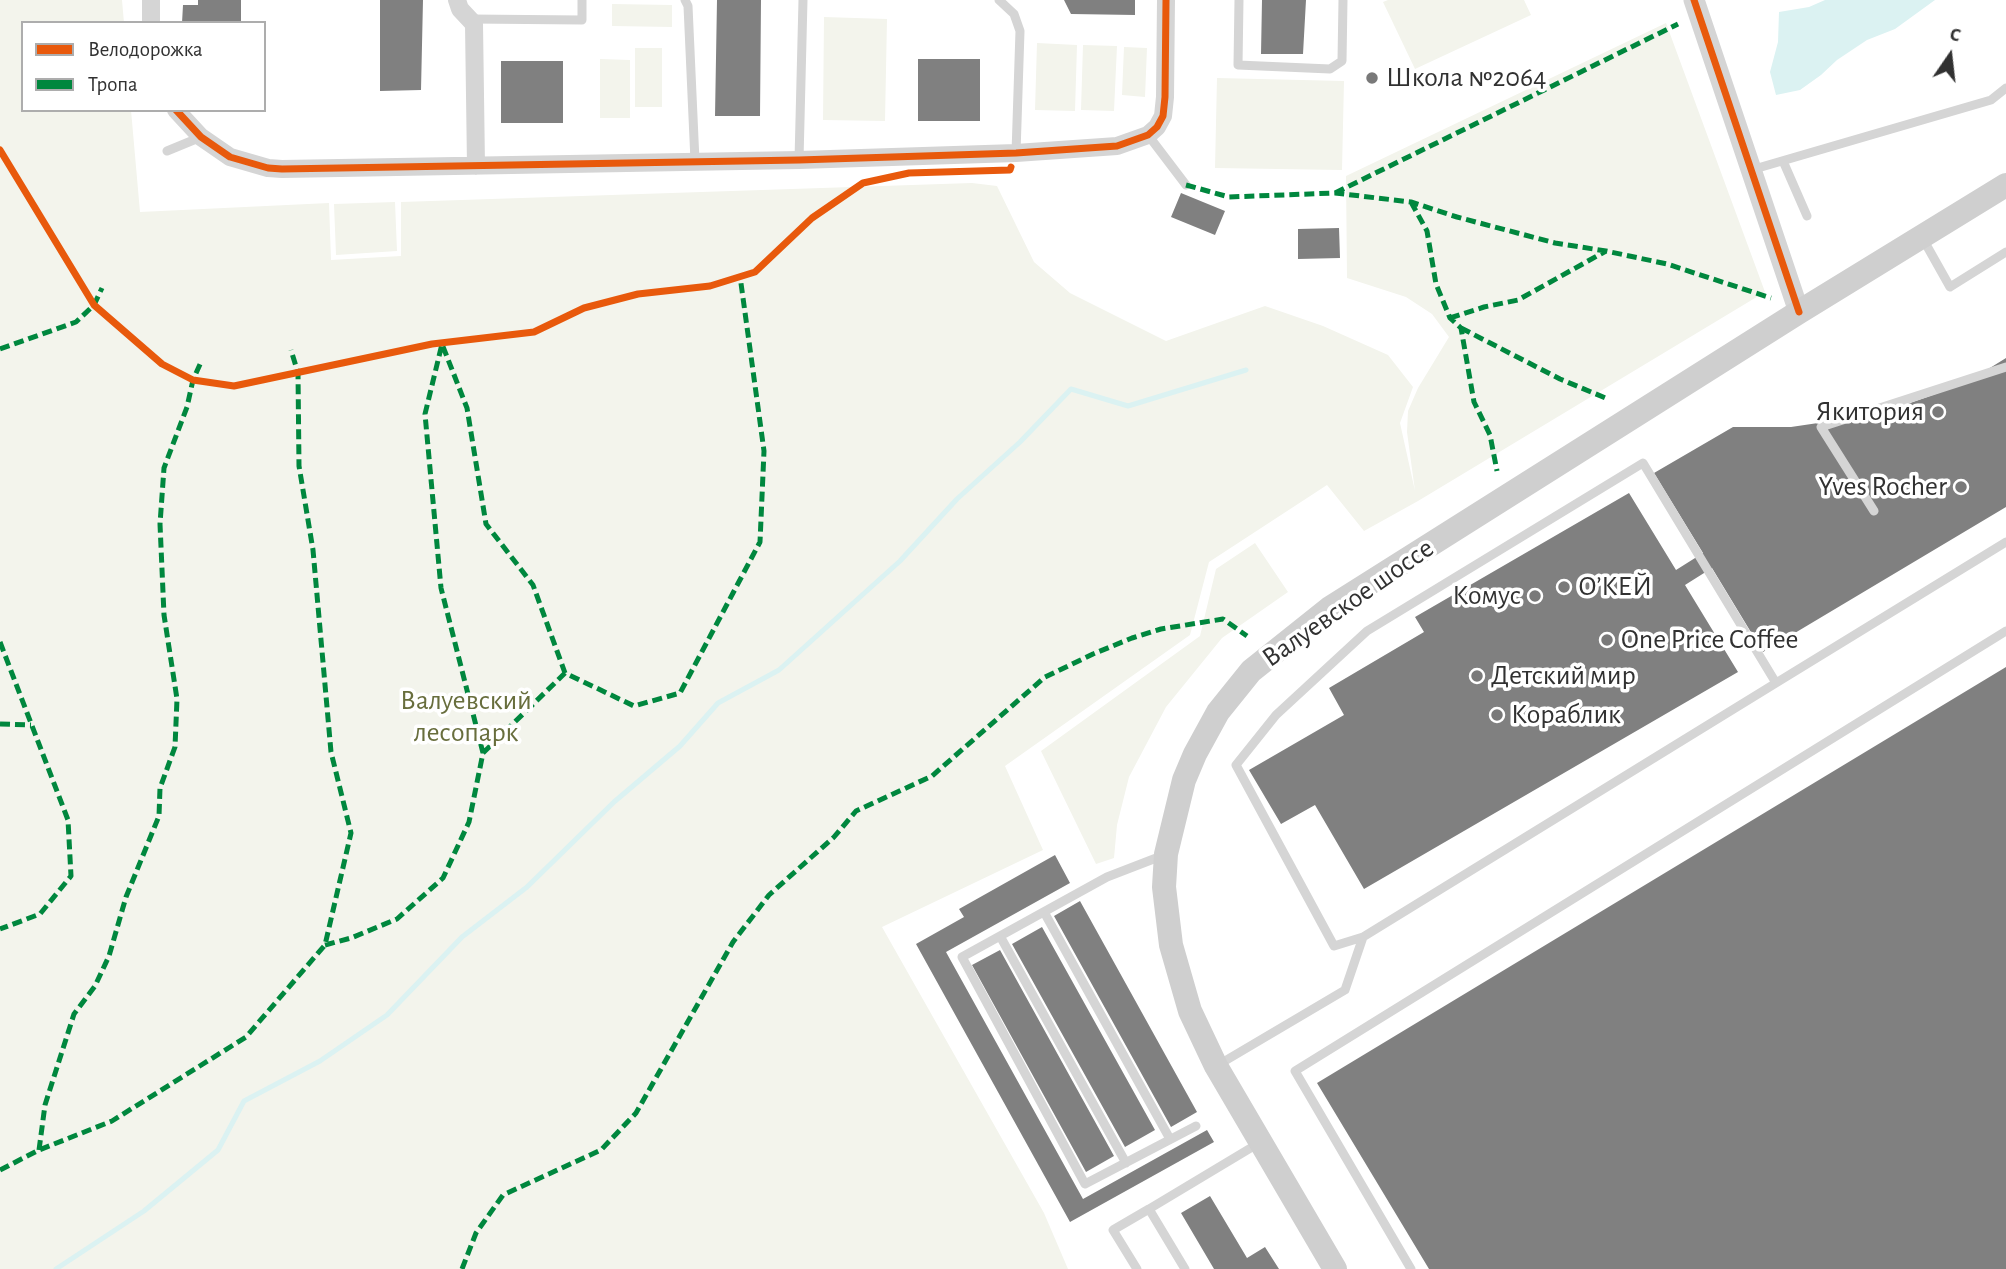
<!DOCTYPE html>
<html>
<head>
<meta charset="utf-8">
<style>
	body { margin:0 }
	#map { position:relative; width:2006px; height:1269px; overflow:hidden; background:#fff; font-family:"Alegreya Sans",sans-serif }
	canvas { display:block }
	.legend { position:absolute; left:21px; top:21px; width:245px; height:91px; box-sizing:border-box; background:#fff; border:2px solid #adadad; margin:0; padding:9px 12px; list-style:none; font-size:21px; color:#313131 }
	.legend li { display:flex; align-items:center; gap:14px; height:35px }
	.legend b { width:35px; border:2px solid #adadad }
	.north { position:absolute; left:1915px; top:21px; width:70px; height:70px; -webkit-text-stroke:5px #fff; paint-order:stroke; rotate:14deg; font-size:19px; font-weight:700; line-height:28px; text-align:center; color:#313131 }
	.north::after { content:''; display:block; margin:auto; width:24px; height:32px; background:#313131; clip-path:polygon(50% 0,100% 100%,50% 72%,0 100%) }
</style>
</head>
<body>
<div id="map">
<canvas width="2006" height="1269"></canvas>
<ul class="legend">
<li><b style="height:9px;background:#e8590c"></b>Велодорожка</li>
<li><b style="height:9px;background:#00873e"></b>Тропа</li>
</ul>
<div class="north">С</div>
</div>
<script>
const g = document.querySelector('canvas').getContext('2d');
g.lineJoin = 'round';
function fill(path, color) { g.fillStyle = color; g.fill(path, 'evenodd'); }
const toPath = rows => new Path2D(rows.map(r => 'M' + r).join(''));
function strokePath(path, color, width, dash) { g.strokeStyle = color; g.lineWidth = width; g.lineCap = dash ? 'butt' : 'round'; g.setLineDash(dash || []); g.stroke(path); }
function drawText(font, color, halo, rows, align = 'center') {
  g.font = font + ' "Alegreya Sans",sans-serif'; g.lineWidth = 7; g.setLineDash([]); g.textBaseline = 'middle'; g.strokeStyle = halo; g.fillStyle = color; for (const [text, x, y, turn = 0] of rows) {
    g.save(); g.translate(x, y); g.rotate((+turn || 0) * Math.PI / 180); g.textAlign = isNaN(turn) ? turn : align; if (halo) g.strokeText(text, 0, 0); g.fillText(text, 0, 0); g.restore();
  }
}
fill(toPath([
	[0,0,122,0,124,23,23,23,23,110,131,110,140,212,329,203,331,260,401,256,401,202,972,183,997,186,1034,262,1070,293,1166,341,1265,306,1323,326,1388,355,1413,387,1400,423,1415,491,1407,432,1408,411,1418,388,1449,337,1432,314,1406,297,1347,278,1346,176,1666,23,1765,292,1418,501,1364,531,1327,485,1209,562,1190,635,1005,766,1043,850,882,927,1044,1213,1068,1269,0,1269],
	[1388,0,1524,0,1531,15,1415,69,1383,2],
	[612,4,672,5,672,27,612,26],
	[824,17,887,19,885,121,823,120],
	[1037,43,1077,45,1075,111,1035,110],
	[1083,45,1117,46,1114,111,1081,110],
	[1124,47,1147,48,1145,97,1122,95],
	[635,48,662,48,662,107,635,107],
	[600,59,630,60,630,118,600,118],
	[1217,78,1344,81,1342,170,1215,168],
	[395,202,397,251,336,255,334,204],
	[1255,543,1288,592,1222,638,1166,707,1129,777,1117,825,1114,858,1096,864,1041,751,1200,636,1216,569]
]), '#f3f4ec');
fill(toPath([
	[1825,0,1935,0,1895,29,1867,40,1837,60,1821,75,1800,90,1776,95,1770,72,1778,42,1779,12,1809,7]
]), '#dbf2f2');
strokePath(toPath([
	[56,1269,144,1211,218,1150,244,1101,320,1061,387,1015,462,937,527,887,614,802,680,746,718,703,779,670,900,561,957,499,1020,442,1071,389,1128,406,1246,370]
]), '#dbf2f2', 5);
fill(toPath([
	[198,0,241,0,241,23,182,23,183,5,198,5],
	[380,0,423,0,421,90,380,91],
	[717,0,761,0,760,116,715,116],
	[1064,0,1135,0,1135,15,1071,14],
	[1262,0,1306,0,1303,54,1261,54],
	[918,59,980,59,980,121,918,121],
	[501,61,563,61,563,123,501,123],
	[1181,193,1225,211,1215,235,1171,217],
	[1339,228,1340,258,1298,259,1298,229],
	[2006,358,2006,507,1763,652,1712,568,1685,585,1738,672,1364,889,1315,805,1281,824,1249,770,1344,715,1329,688,1424,632,1415,617,1629,493,1676,570,1703,553,1654,473,1733,427,1791,427,1879,414,1964,384],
	[2006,667,2006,1269,1429,1269,1317,1083],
	[1055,855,1070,883,946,952,1083,1199,1207,1130,1214,1142,1070,1222,916,944,964,917,959,909],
	[1080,901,1197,1112,1171,1127,1054,916],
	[1042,927,1155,1130,1125,1147,1012,944],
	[1000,950,1114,1156,1086,1172,972,965],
	[1210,1196,1247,1258,1265,1247,1279,1269,1214,1269,1181,1213]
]), '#808080');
strokePath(toPath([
	[685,0,688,6,695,161],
	[999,0,1014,14,1020,31,1016,153],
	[1239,0,1238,65,1330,69,1342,61,1343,0],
	[471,19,582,20,582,0],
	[1148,135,1186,185],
	[167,151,201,137],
	[799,160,803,0],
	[1783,161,1807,216],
	[1751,170,1991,100,2006,88],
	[1923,239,1950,287,2006,252],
	[1874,511,1821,427,2006,367],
	[1776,683,1643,463,1367,631,1276,715,1236,765,1334,946,1363,937,1776,683,2006,542],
	[1164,855,1107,877,962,957,1085,1184,1196,1126],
	[1044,912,1170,1139],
	[1000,936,1126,1163],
	[1218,1065,1345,990,1363,937],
	[1137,1269,1113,1230,1149,1209],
	[1185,1269,1149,1209,1259,1143],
	[1411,1269,1295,1071,2006,631]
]), '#d5d5d5', 9);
strokePath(toPath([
	[151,0,151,23],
	[457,0,460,9,474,24,476,166],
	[176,110,201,137,230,157,268,168,282,169,799,160,1016,153,1117,146,1148,135,1157,127,1163,116,1165,97,1166,0]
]), '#d5d5d5', 18);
strokePath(toPath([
	[1694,0,1799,312]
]), '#d5d5d5', 21);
strokePath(toPath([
	[1335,1269,1216,1066,1190,1011,1171,945,1164,887,1166,854,1184,780,1195,754,1218,712,1251,671,1330,608,1799,312,2006,185]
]), '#cfcfcf', 24);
strokePath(toPath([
	[1186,185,1229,197,1335,193,1411,202,1457,217,1555,243,1606,251,1667,264,1771,298],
	[1335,193,1678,24],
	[1411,202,1427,231,1436,284,1450,318,1461,328,1474,402,1490,435,1497,471],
	[1450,318,1484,307,1518,300,1606,251],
	[1461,328,1560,379,1608,399],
	[0,349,76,322,94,305,102,288],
	[0,642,68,820,71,876,40,914,0,929],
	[0,724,31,725],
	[483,753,565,673],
	[325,945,351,938,397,919,443,878,469,822,483,753,441,588,425,414,442,344,467,408,486,524,533,585,565,673,634,706,680,693,760,542,764,451,740,276],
	[39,1150,45,1105,74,1014,95,986,109,956,126,897,159,816,160,788,175,747,177,699,164,615,160,524,164,468,187,407,193,380,201,362],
	[0,1170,39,1150,112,1121,246,1037,325,945,351,833,331,752,313,550,299,466,298,373,291,350],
	[462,1269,476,1233,503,1195,601,1150,636,1113,733,942,769,895,834,837,856,811,932,776,1045,677,1093,654,1132,638,1161,629,1223,619,1247,636]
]), '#00873e', 5, [10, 5]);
strokePath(toPath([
	[1694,0,1799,312],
	[176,110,201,137,230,157,268,168,282,169,799,160,1016,153,1117,146,1148,135,1157,127,1163,116,1165,97,1166,0],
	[0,150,94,305,162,364,193,380,234,386,432,344,534,332,584,308,638,294,710,286,755,272,812,218,863,183,909,173,1010,170,1011,167]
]), '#e8590c', 7);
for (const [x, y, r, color] of [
	[1372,78,7,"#797979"],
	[1938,412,7,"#797979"],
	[1961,487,7,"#797979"],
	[1564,587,7,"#797979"],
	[1535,596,7,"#797979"],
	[1607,640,7,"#797979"],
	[1477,676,7,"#797979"],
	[1497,715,7,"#797979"]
]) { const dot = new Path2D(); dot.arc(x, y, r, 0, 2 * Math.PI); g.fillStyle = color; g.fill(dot); strokePath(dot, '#fff', 2.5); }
drawText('28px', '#313131', '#fff', [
	["Школа №2064",1386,78],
	["Якитория",1924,412,"right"],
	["Yves Rocher",1947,487,"right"],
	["О’КЕЙ",1578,587],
	["Комус",1521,596,"right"],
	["One Price Coffee",1621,640],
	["Детский мир",1491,676],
	["Кораблик",1511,715]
], 'left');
drawText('28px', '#313131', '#fff', [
	["Валуевское шоссе",1348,603,-35]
]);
drawText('28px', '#686e3d', '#fff', [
	["Валуевский",466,701],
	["лесопарк",466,733]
]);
</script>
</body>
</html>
